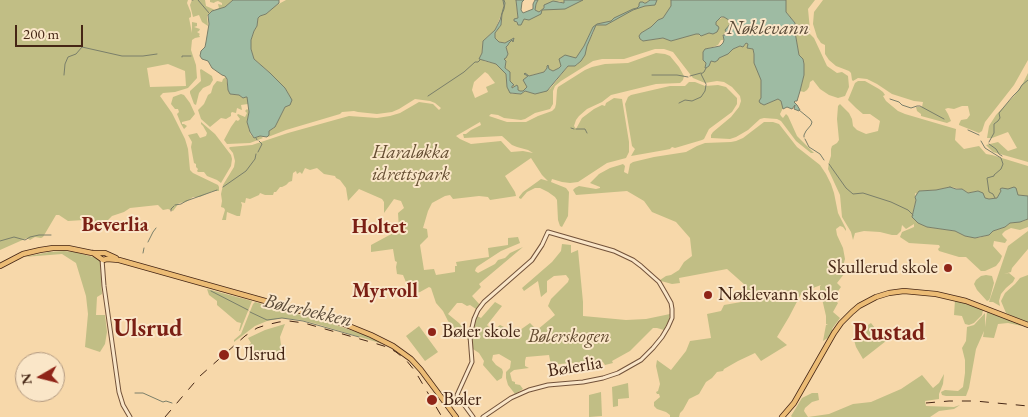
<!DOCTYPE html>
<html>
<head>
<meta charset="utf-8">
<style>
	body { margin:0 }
	#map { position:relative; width:1028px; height:417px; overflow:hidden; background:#f7d8aa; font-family:"EB Garamond",serif }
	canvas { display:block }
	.north { position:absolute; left:15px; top:352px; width:50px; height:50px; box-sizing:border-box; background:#fae6c8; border:1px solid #b29980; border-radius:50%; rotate:262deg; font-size:14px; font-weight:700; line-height:20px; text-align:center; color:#452615 }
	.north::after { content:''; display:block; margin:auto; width:18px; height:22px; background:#8f2418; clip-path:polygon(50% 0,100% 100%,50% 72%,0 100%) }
	.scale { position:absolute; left:15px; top:25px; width:68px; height:22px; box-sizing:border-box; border:2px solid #452615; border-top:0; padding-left:6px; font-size:15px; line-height:18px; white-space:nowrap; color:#452615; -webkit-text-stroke:4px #fae6c8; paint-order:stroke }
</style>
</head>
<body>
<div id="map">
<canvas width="1028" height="417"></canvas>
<div class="north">N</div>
<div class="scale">200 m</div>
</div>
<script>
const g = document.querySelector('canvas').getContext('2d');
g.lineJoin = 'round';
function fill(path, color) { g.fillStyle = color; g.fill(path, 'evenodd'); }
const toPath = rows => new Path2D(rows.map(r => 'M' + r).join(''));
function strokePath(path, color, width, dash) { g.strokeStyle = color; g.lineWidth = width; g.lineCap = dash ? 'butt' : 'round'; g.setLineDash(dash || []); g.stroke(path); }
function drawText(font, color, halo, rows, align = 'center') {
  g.font = font + ' "EB Garamond",serif'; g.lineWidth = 4; g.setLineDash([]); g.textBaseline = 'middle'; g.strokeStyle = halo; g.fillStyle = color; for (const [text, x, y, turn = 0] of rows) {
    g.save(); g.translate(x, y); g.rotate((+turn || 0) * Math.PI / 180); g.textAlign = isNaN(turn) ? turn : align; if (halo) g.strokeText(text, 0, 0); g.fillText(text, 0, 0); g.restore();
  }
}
fill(toPath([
	[0,0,188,0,187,3,191,13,191,17,189,18,192,33,192,22,197,23,197,26,194,27,200,29,199,31,197,32,200,34,199,35,200,37,195,38,192,40,191,50,196,65,197,78,188,88,175,92,163,93,160,96,172,113,185,139,188,149,190,170,193,173,218,185,219,187,219,191,213,191,200,197,193,197,186,202,179,203,173,211,168,209,163,210,158,205,130,208,124,212,112,216,101,227,84,220,68,221,59,215,56,215,43,237,41,238,35,237,30,240,27,238,0,250],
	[168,64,185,71,186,86,150,87,147,68],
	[192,0,205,0,206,6,215,10,219,8,218,4,222,5,222,3,218,1,215,2,214,3,210,2,210,0,233,0,225,7,210,12,207,16,208,26,202,22,199,15,193,17,190,5],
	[286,0,503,0,504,9,505,3,504,0,516,0,518,18,514,19,518,24,524,19,541,12,542,10,539,12,535,11,536,4,538,0,564,0,564,3,559,1,545,5,543,9,549,9,547,8,547,5,552,3,554,3,560,5,561,8,583,0,650,0,646,3,640,2,645,6,653,5,657,0,671,0,671,6,663,18,658,20,651,27,641,33,639,36,640,39,643,41,664,38,671,41,695,34,699,34,700,36,709,33,712,34,717,26,715,23,717,20,724,17,730,21,732,21,730,25,725,30,726,32,723,35,724,40,721,40,718,45,713,47,705,49,703,56,706,63,705,67,706,68,709,66,711,61,716,61,719,58,733,49,740,46,743,47,746,43,748,43,749,48,753,49,754,54,754,63,762,79,761,98,764,105,778,99,781,100,783,108,780,114,781,116,783,118,786,114,788,116,797,136,814,153,811,153,796,141,781,121,777,119,764,118,760,119,748,130,736,137,730,139,711,138,711,135,713,132,731,117,739,107,741,101,740,96,732,87,724,82,717,81,705,83,693,78,673,52,664,49,655,49,624,59,602,59,593,61,561,81,555,86,553,91,553,104,550,109,535,113,525,119,521,120,504,118,498,115,491,114,489,116,507,122,526,122,538,116,552,111,555,108,556,104,557,90,558,87,585,70,592,67,605,64,628,63,656,53,665,54,670,56,679,67,684,76,683,80,680,83,656,84,611,95,602,102,587,109,579,116,576,120,574,126,576,129,582,118,594,109,602,105,605,106,606,103,614,98,622,99,629,142,629,152,626,158,607,163,578,182,570,183,562,182,552,179,551,182,566,188,569,192,568,216,562,227,560,226,558,220,557,200,555,197,548,192,540,188,535,188,527,192,521,199,519,198,519,197,523,192,537,182,541,179,548,181,542,175,531,158,505,176,515,192,516,196,490,200,488,197,479,196,453,199,450,195,445,196,432,203,428,211,423,228,427,229,428,237,420,245,424,270,434,269,436,275,455,272,455,266,457,266,456,262,489,257,488,248,508,245,508,238,518,237,520,243,501,251,478,266,476,268,475,271,478,273,495,264,498,260,505,258,510,253,523,247,479,284,481,287,472,296,480,305,476,309,470,305,467,306,462,303,457,303,448,314,459,323,468,333,468,340,457,331,448,321,443,311,436,303,431,288,429,287,420,292,411,294,403,275,397,274,396,267,397,262,395,261,393,249,371,252,371,245,397,231,395,227,399,230,398,213,404,208,401,201,394,199,384,213,384,202,382,199,359,189,348,201,346,188,340,180,336,178,335,176,324,174,317,168,310,170,305,168,302,174,300,172,297,174,296,171,293,173,292,181,289,182,286,185,282,187,280,187,276,192,274,192,273,195,265,195,260,193,259,195,250,199,246,198,245,203,241,202,242,205,240,216,237,216,227,212,226,220,222,220,225,210,224,208,221,207,222,201,221,194,223,185,234,167,235,161,233,153,229,148,230,147,252,145,288,133,349,116,377,118,390,116,400,113,419,102,433,104,439,110,441,108,435,103,430,101,415,99,399,109,392,112,377,114,358,112,354,111,342,112,340,114,286,130,268,137,269,131,274,128,285,107,290,104,290,99,289,95,285,88,270,73,254,59,251,49,251,40,254,31,257,26,258,18,260,16,266,14,275,6],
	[501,15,502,17,501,25,495,33,495,38,499,42,506,43,512,40,513,41,512,40,506,46,508,54,504,59,506,61,505,68,507,69,510,75,510,81,514,85,512,87,512,88,517,85,518,87,518,90,520,91,523,91,527,87,526,79,528,76,544,72,547,68,553,71,556,70,561,66,561,62,576,58,584,46,593,27,594,31,577,65,568,66,550,89,535,94,525,91,521,94,512,94,507,87,506,74,496,64,484,61,481,55,482,53,483,41,495,30],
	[485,72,488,74,495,83,486,87,488,92,475,98,472,90,474,82],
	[480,122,481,125,471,130,466,134,463,134,464,138,502,136,512,145,517,147,528,150,533,153,523,151,511,152,501,141,471,144,460,139,456,136],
	[786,0,815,0,808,9,810,30,809,33,814,38,827,66,837,73,842,72,848,76,849,87,845,96,838,98,829,95,820,89,813,80,810,82,809,87,807,90,804,92,800,91,804,75,804,63,803,59,799,55,795,32,795,23,786,12],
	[823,0,1028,0,1028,60,1014,85,985,122,982,131,979,133,959,125,959,124,961,120,967,119,970,115,968,106,962,106,954,109,948,108,945,109,948,114,951,121,947,123,921,116,921,114,917,111,916,107,922,107,923,102,914,101,892,94,877,84,867,79,858,78,853,81,852,80,851,73,849,71,836,66,829,60,825,54,825,45,821,43,817,37,813,24,814,12],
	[201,69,212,76,213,80,210,85,203,88,199,93,196,105,194,104,190,93,190,91,201,81,200,70],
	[1028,73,1028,162,993,152,986,145,998,142,1008,151,1017,148,1008,132,992,138,987,138,989,126,996,115,1014,96,1023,83],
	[226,77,228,90,230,94,239,95,243,98,246,96,248,98,248,104,241,105,242,110,237,108,236,113,232,112,231,113,231,116,226,119,221,118,210,127,201,119,198,110,204,104,208,95,211,93,213,86,217,81,222,82,223,79],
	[858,81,865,81,879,89,883,92,885,95,883,96,886,101,898,111,905,114,956,129,955,140,964,149,979,146,986,154,992,155,1028,166,1028,196,1017,195,1008,189,1006,189,1001,191,997,198,989,199,985,198,978,191,968,193,962,189,950,187,936,190,919,191,917,194,915,193,916,199,913,213,913,218,917,222,928,227,955,231,965,236,978,238,989,235,993,231,1005,227,1010,223,1024,221,1028,219,1028,227,1020,230,1011,228,1005,231,1002,234,1003,236,1007,240,1005,243,994,241,993,246,1002,256,1000,261,996,266,985,271,981,271,966,257,959,257,939,251,938,249,940,247,939,245,909,243,900,237,902,232,914,227,914,224,906,229,902,225,901,231,897,235,892,235,880,232,864,231,855,233,853,240,851,232,842,217,840,195,828,169,829,162,831,156,831,149,832,146,837,143,839,140,837,119,838,106,840,104,849,113,852,119,853,126,857,130,866,134,878,131,880,121,870,114,863,114,856,108,848,100,855,83],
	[689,82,695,82,705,86,718,85,726,87,737,98,737,104,732,112,709,129,704,139,702,140,675,148,672,147,670,149,665,150,631,156,635,149,632,146,625,104,628,97,631,95,670,86,685,86],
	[181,94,184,95,190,103,195,114,190,120,182,122,182,124,184,124,187,126,184,129,181,124,177,114,179,112,178,109,175,109,171,104,173,97],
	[247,109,248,110,249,112,247,122,250,134,254,138,260,136,263,138,250,143,227,144,224,140,231,127,236,120,238,121,240,119,237,115,238,114,245,117,247,113,245,111],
	[201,122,215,134,231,155,232,159,231,166,221,183,217,180,207,176,204,172,198,172,197,171,198,169,196,167,196,164,194,163,191,147,192,142,188,135,197,133,200,138,206,136,207,133,203,126,201,124],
	[764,122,773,122,779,124,797,147,820,165,826,174,831,184,834,193,838,213,846,229,846,231,843,227,840,226,836,229,837,235,843,248,845,259,843,266,837,274,845,269,844,274,837,283,841,287,833,298,838,303,833,312,840,318,832,329,833,330,829,337,823,341,826,325,828,325,826,324,826,316,820,290,820,286,821,285,802,292,789,317,777,337,787,345,761,361,755,353,738,361,724,369,723,371,717,372,712,378,706,382,699,394,689,399,683,410,680,413,679,417,670,417,670,415,666,412,657,409,654,406,654,402,660,397,659,394,657,394,656,392,658,391,660,384,656,366,657,360,671,370,686,351,690,341,711,338,707,314,721,311,724,305,747,301,745,285,727,269,679,278,680,283,672,284,661,281,660,280,666,276,671,275,679,270,684,262,692,256,690,238,676,222,652,212,644,201,627,191,576,195,573,190,575,188,579,186,596,189,600,188,600,187,590,183,599,174,610,168,620,165,623,164,625,166,624,172,628,174,630,164,633,162,654,157,686,152,697,146,705,143,731,142,736,141,743,138],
	[1028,231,1028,249,1012,268,1011,272,1004,274,1009,273,1015,278,1013,282,1006,288,1001,294,999,301,1000,306,993,302,989,302,1008,246],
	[562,244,571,245,571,253,578,250,583,302,583,316,626,320,646,319,670,314,669,320,664,330,657,328,653,328,630,351,612,361,613,363,605,365,603,362,569,363,551,365,549,355,526,357,525,361,525,366,529,368,514,370,510,373,512,381,515,382,515,384,520,385,523,389,515,394,508,385,506,378,506,372,510,368,511,361,499,354,493,355,492,360,496,365,502,369,503,372,502,378,497,381,483,365,484,361,479,353,473,349,472,338,475,322,477,316,481,318,495,302,502,306,487,325,493,331,500,325,504,327,508,333,513,335,530,323,537,330,555,315,548,306,551,299,568,282,569,279,566,275,554,276,547,281,547,292,541,297,538,281,524,291,522,288,552,262,561,251],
	[64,251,74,252,97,258,100,261,102,294,97,297,96,315,105,315,107,332,105,344,100,352,85,347,88,314,86,296,76,263,62,254,24,257,49,252],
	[986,275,992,276,994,283,990,298,989,300,987,301,977,290,974,284,976,280,981,276],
	[1028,275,1028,323,1006,313,1001,301,1005,293,1015,284,1020,278],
	[207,289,252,301,240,331,239,331,241,323,237,322,217,305,217,301,209,295],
	[955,300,983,310,982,315,974,323,969,325,965,324,962,316,954,315],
	[255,302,336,325,365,335,383,344,317,324,301,320,282,318,267,321,255,326,234,342,234,340,241,334,253,304],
	[987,312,1018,323,1022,326,1008,323,998,324,994,338,983,337,984,331,976,349,969,388,966,396,946,396,942,395,941,392,945,390,958,391,963,387,965,373,965,360,962,348,966,341,967,327,974,325,985,313,985,327],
	[871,323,882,337,889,334,885,339,886,341,863,359,856,347,854,340,859,331],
	[285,324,280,337,281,345,286,345,286,353,266,351,251,354,247,347,251,343,248,338,265,330],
	[419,326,438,352,425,361,406,336],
	[944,374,943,384,939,394,939,399,925,401,926,406,954,407,960,405,954,409,939,411,930,417,792,417,791,416,802,398,812,393,818,393,819,400,812,402,805,408,804,411,808,417,829,414,853,404,871,402,901,389,922,375,933,388,939,383],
	[628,383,629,398,618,399,618,406,613,407,612,387],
	[601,392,602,416,589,417,589,395]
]), '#c1be85');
const water = toPath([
	[233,0,279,0,279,3,266,14,260,16,258,18,257,26,254,31,251,40,251,49,254,59,270,73,285,88,292,100,290,105,285,107,275,127,269,131,269,135,267,137,260,136,254,138,250,132,247,122,249,112,247,97,246,97,243,98,239,95,230,94,228,90,227,79,225,76,222,75,212,68,208,61,202,59,200,56,201,51,205,47,206,42,209,24,208,15,212,11,225,7,233,0],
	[503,0,504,0,505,3,504,9,502,14,501,25,495,33,495,38,499,42,505,43,514,38,513,42,512,40,509,43,508,45,506,47,508,54,506,58,504,59,506,61,505,68,510,72,510,81,514,85,512,86,512,88,517,85,518,87,518,90,520,91,523,91,527,87,523,80,528,76,524,74,525,73,529,76,544,72,547,68,547,66,548,65,549,69,553,71,559,68,561,66,559,59,565,55,576,58,584,46,593,27,597,24,611,21,614,18,633,9,637,8,639,6,639,4,640,2,643,2,644,3,646,3,650,0,657,0,655,5,645,6,633,10,606,25,596,25,587,46,585,55,581,61,575,66,568,66,547,91,535,94,525,91,521,94,510,93,507,87,506,74,496,64,479,59,482,53,483,41,495,30,500,20,504,6,503,0],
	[516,0,524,0,522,2,521,10,523,13,533,9,533,4,535,0,538,0,536,4,535,10,539,12,544,8,544,5,553,1,564,3,564,0,583,0,565,9,542,10,541,14,529,20,524,19,521,25,518,25,517,22,514,21,514,19,518,18,516,0],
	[671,0,786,0,786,12,795,23,795,32,799,55,803,59,804,64,804,75,800,91,797,101,795,101,794,102,797,105,800,110,799,111,794,109,795,105,792,109,787,107,783,109,781,101,778,99,764,105,760,103,759,101,761,98,761,80,754,63,754,54,753,49,747,48,748,44,746,43,743,47,740,46,733,49,728,54,719,58,718,60,715,62,711,61,709,66,706,68,705,68,706,63,703,60,703,52,705,49,720,46,723,43,724,40,723,35,725,35,726,32,725,30,732,22,724,17,721,17,716,22,716,25,718,26,719,28,717,32,713,34,709,33,701,36,699,34,696,34,671,41,663,38,643,41,640,39,639,36,641,33,651,27,658,20,663,18,671,6,671,0],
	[950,187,956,189,962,189,968,193,978,191,983,193,985,198,989,199,997,198,1001,191,1000,189,1002,188,1008,189,1014,187,1016,188,1018,195,1028,196,1028,219,1020,222,1010,223,1005,227,993,231,989,235,975,238,965,236,955,231,927,227,918,223,912,217,916,200,915,197,919,191,936,190,950,187]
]);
fill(water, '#9ebba3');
strokePath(water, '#7a7f6a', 1);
strokePath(toPath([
	[192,0,193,0],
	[198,0,209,13],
	[182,57,182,56,191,56],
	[64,75,65,64,68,57,76,54,82,47,122,56,143,56,157,54],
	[652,75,677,75,688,77],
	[690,76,701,73],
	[706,84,701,74,704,72,706,68],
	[428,96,464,72,475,62,478,62,480,60],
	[890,99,899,102,902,105,911,108,917,106,920,106,944,119],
	[679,103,685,100,692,101,701,97,705,91,706,85],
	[799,110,810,119,812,122,811,125,806,131,804,135,804,137],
	[571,128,574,129],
	[576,129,585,129,587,133],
	[968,130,979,135],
	[256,138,257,140],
	[805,139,809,147,820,154,824,160],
	[981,141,985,148,1001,158,1003,164,1001,169,994,175,994,176,987,178,989,192,993,194,995,198],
	[989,142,994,133,994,124,998,121,1000,118,999,113,1013,96,1019,90,1022,85,1028,80],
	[989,144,996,149,999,154,1002,156],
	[258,152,262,144,259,141],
	[829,164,846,188,853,194,863,193,891,202,908,210,913,215],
	[223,187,246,171,255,159,256,154],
	[175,205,181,204,186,201,217,190],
	[171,211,171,209,174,206],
	[0,241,14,237,25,240,30,237,39,235,51,235],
	[148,242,153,232,156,228],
	[143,253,144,248],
	[211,291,248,310],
	[250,312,267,320,282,318,303,321,359,337],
	[135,393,143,393,163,402,166,401,172,403]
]), '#7a7f6a', 1);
const minor = toPath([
	[102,259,104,286,119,392,123,405,130,417],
	[473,417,457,395,472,362,470,336,474,319,478,310,484,302,532,260,542,245,548,232,614,251,633,260,641,266,659,282,666,294,671,303,672,309,672,318,668,327,662,337,653,348,641,360,618,373,603,378,583,382,548,385,529,390,511,398,483,417]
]);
const major = toPath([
	[93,253,103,260,107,259],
	[107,259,119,260,315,315,344,324,371,335,393,346,411,359,421,370,456,417],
	[0,266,23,254,40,250,53,248,68,248,92,253,105,253,116,258],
	[782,417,794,403,834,333,841,323,852,312,859,306,876,297,889,293,904,291,936,294,966,301,1028,325]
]);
strokePath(minor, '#72523a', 5);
strokePath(major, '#452615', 6);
strokePath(minor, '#fae6c8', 3);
strokePath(major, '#ecbc75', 4.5);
strokePath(toPath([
	[926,403,949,401,975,401,1028,406],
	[165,417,200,376,245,336,257,328,266,325,279,322,289,321,304,323,374,343,387,347,396,352,406,360,415,371,442,417]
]), '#452615', 1, [9, 9]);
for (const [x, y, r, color] of [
	[948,268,5,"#8f2418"],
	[708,295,5,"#8f2418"],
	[432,332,5,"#8f2418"],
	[224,355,6,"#8f2418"],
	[432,400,6,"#8f2418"]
]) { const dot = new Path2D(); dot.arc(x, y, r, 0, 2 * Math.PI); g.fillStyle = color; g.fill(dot); strokePath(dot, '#fae6c8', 2); }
drawText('italic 19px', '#644c31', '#fae6c8', [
	["Haraløkka",411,153],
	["idrettspark",411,175],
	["Bølerskogen",569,337]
]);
drawText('19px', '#452615', '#fae6c8', [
	["Skullerud skole",938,268,"right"],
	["Nøklevann skole",718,295],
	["Bøler skole",442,332],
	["Ulsrud",235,355],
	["Bøler",443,400]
], 'left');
drawText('19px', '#452615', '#fae6c8', [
	["Bølerlia",575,367,-9]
]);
drawText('italic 20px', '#5b4b38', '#fae6c8', [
	["Nøklevann",768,29],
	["Bølerbekken",308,311,13]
]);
drawText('bold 20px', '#7a1f14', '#fae6c8', [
	["Beverlia",115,226],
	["Holtet",379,228],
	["Myrvoll",385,292]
]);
drawText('bold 24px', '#7a1f14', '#fae6c8', [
	["Ulsrud",148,329],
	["Rustad",889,333]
]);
</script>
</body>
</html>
